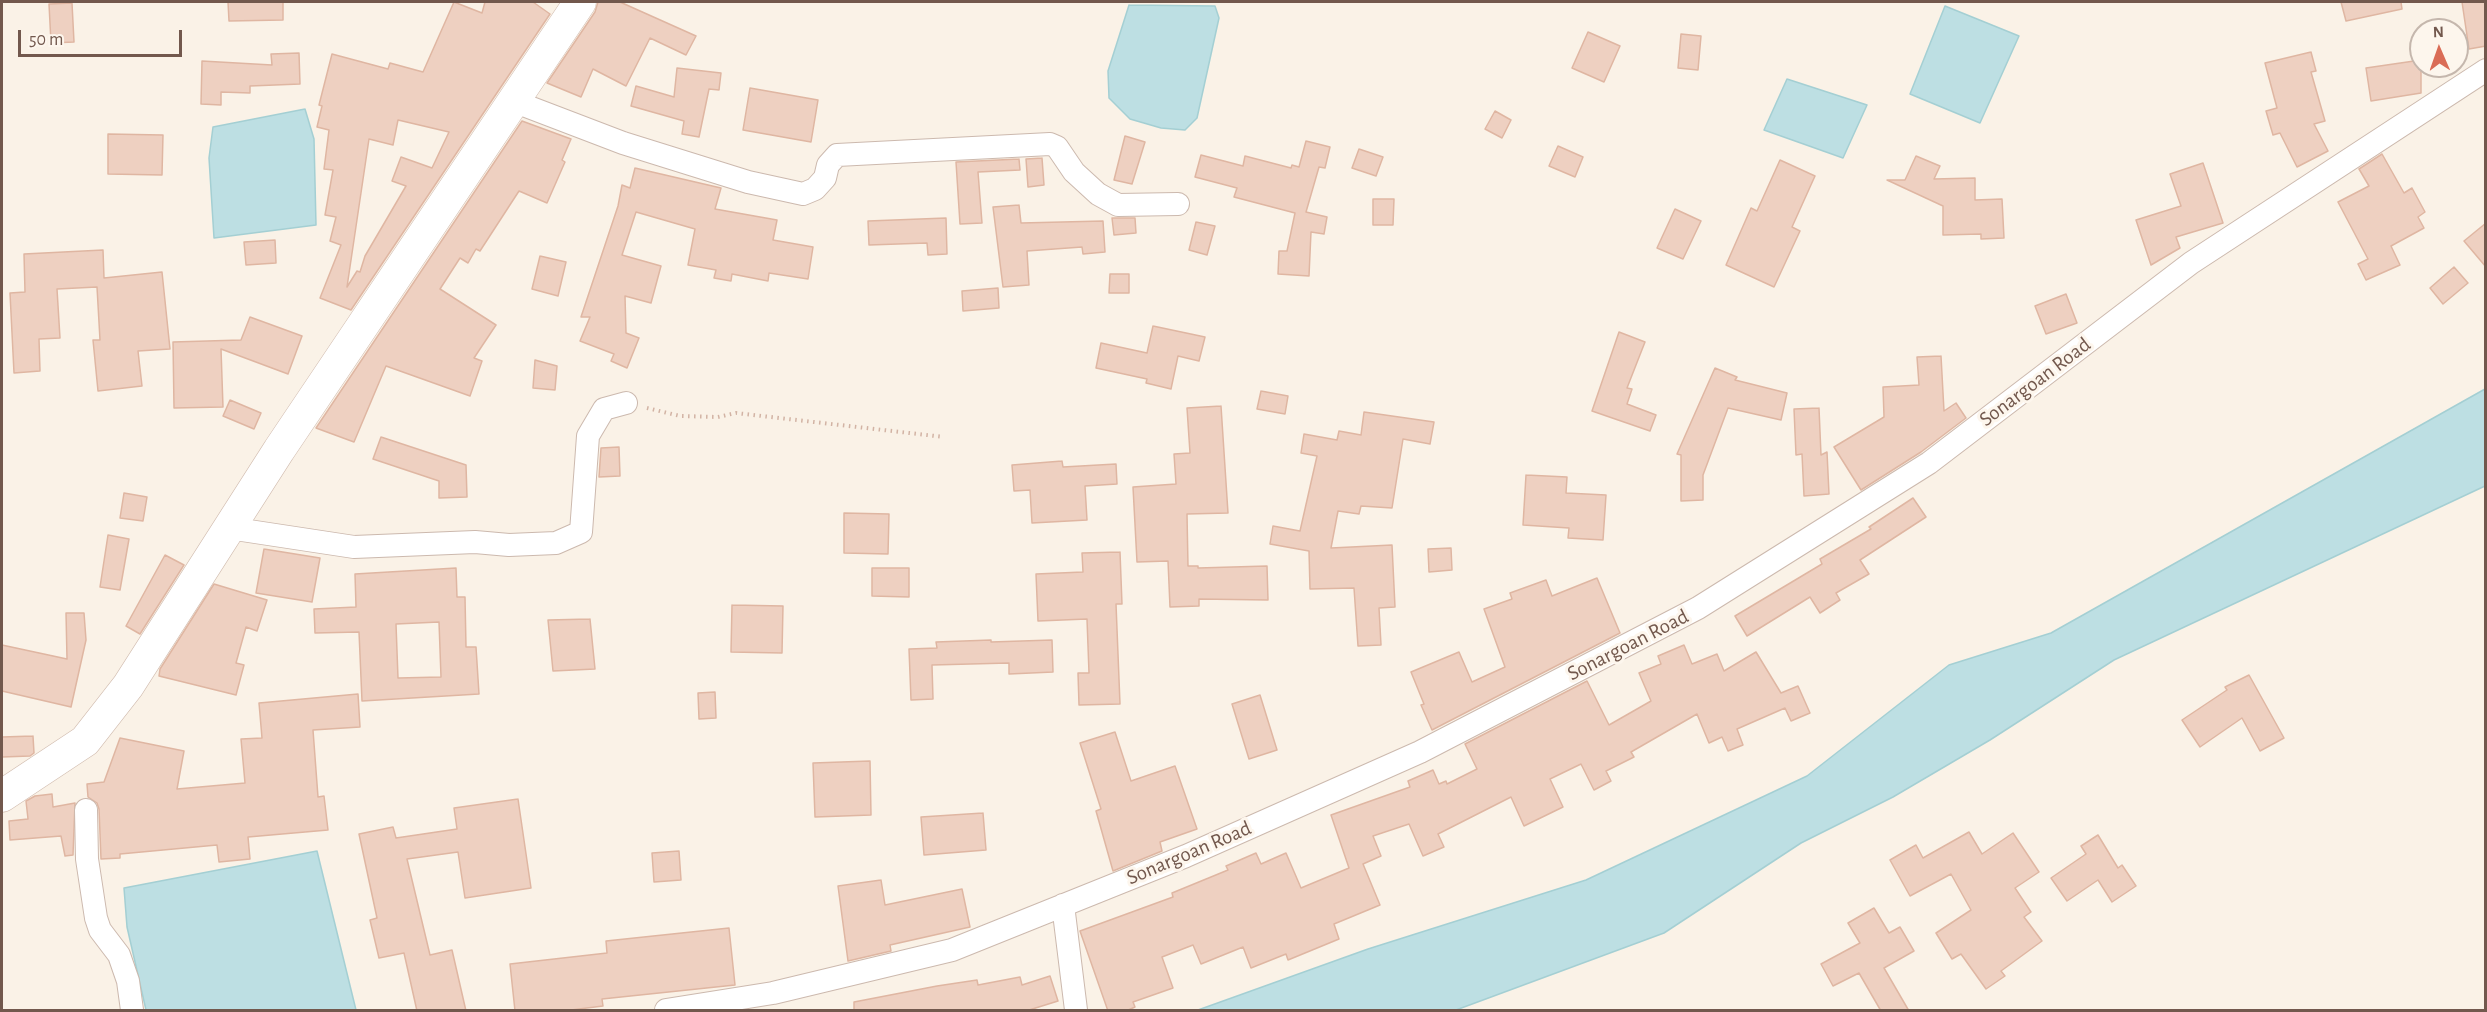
<!DOCTYPE html>
<html>
<head>
<meta charset="utf-8">
<style>
	body { margin:0 }
	#map { position:relative; width:2487px; height:1012px; overflow:hidden; background:#faf2e7; font-family:"Alegreya Sans",sans-serif }
	canvas { display:block }
	.frame { position:absolute; inset:0; border:3px solid #72584d; pointer-events:none }
	.north { position:absolute; left:2409px; top:18px; width:60px; height:60px; box-sizing:border-box; background:#fdf6ed; border:2px solid #c5b7ad; border-radius:50%; rotate:358deg; font-size:16px; font-weight:700; line-height:24px; text-align:center; color:#72584d }
	.north::after { content:''; display:block; margin:auto; width:21px; height:27px; background:#da6c56; clip-path:polygon(50% 0,100% 100%,50% 72%,0 100%) }
	.scale { position:absolute; left:18px; top:30px; width:164px; height:27px; box-sizing:border-box; border:3px solid #72584d; border-top:0; padding-left:8px; font-size:18px; line-height:21px; white-space:nowrap; color:#72584d; -webkit-text-stroke:4px #fdf6ed; paint-order:stroke }
</style>
</head>
<body>
<div id="map">
<canvas width="2487" height="1012"></canvas>
<div class="frame"></div>
<div class="north">N</div>
<div class="scale">50 m</div>
</div>
<script>
const g = document.querySelector('canvas').getContext('2d');
g.lineJoin = 'round';
function fill(path, color) { g.fillStyle = color; g.fill(path, 'evenodd'); }
const toPath = rows => new Path2D(rows.map(r => 'M' + r).join(''));
function strokePath(path, color, width, dash) { g.strokeStyle = color; g.lineWidth = width; g.lineCap = dash ? 'butt' : 'round'; g.setLineDash(dash || []); g.stroke(path); }
function drawText(font, color, halo, rows, align = 'center') {
  g.font = font + ' "Alegreya Sans",sans-serif'; g.lineWidth = 6; g.setLineDash([]); g.textBaseline = 'middle'; g.strokeStyle = halo; g.fillStyle = color; for (const [text, x, y, turn = 0] of rows) {
    g.save(); g.translate(x, y); g.rotate((+turn || 0) * Math.PI / 180); g.textAlign = isNaN(turn) ? turn : align; if (halo) g.strokeText(text, 0, 0); g.fillText(text, 0, 0); g.restore();
  }
}
const water = toPath([
	[1129,5,1215,6,1219,18,1197,118,1185,130,1161,128,1130,119,1109,98,1108,71,1129,5],
	[1945,6,2019,36,1980,123,1910,94,1945,6],
	[1787,79,1867,105,1843,158,1764,130,1787,79],
	[305,109,314,139,316,225,214,238,209,158,213,127,305,109],
	[2485,389,2485,486,2114,660,1990,740,1893,797,1801,843,1664,933,1456,1010,1198,1010,1368,949,1586,880,1807,776,1949,665,2051,633,2485,389],
	[317,851,356,1010,146,1010,127,927,124,888,317,851]
]);
fill(water, '#bddfe3');
strokePath(water, '#a4cfd3', 1.5);
const building = toPath([
	[228,2,283,2,283,20,229,21,228,2],
	[454,2,482,13,485,2,533,2,550,14,351,310,320,298,341,245,330,241,336,217,325,215,333,170,324,169,329,130,317,127,322,106,319,105,332,54,388,69,390,63,423,72,454,2],
	[398,120,449,132,432,168,401,157,392,181,406,186,365,256,360,272,357,271,347,287,369,139,393,145,398,120],
	[598,2,620,2,696,36,686,55,650,38,626,86,593,69,581,97,547,83,595,12,598,2],
	[2341,2,2401,2,2402,9,2346,21,2341,2],
	[2462,2,2486,2,2486,46,2469,49,2462,2],
	[72,3,74,42,51,43,49,4,72,3],
	[1588,32,1620,46,1604,82,1572,68,1588,32],
	[1681,34,1701,36,1698,70,1678,68,1681,34],
	[2311,52,2316,71,2311,72,2325,121,2314,124,2328,151,2297,167,2280,133,2273,135,2266,111,2277,108,2265,63,2311,52],
	[299,53,300,84,250,86,250,93,221,92,221,105,201,104,202,61,272,65,271,54,299,53],
	[2421,60,2421,93,2371,101,2366,68,2421,60],
	[677,68,721,73,719,90,709,89,699,137,682,134,684,121,631,106,636,86,674,97,677,68],
	[750,88,818,100,811,142,743,130,750,88],
	[1495,111,1511,120,1502,138,1485,129,1495,111],
	[522,121,571,139,562,160,565,162,547,203,519,191,480,251,476,249,468,263,460,258,440,289,496,325,474,358,482,361,470,396,386,366,354,442,316,428,522,121],
	[108,134,163,135,162,175,108,174,108,134],
	[1125,136,1145,142,1132,184,1114,180,1125,136],
	[1306,141,1330,147,1325,168,1319,167,1306,212,1327,217,1324,234,1311,232,1309,276,1278,274,1279,251,1287,251,1295,213,1234,197,1237,188,1195,177,1201,155,1243,166,1245,156,1291,168,1292,165,1299,167,1306,141],
	[1558,146,1583,157,1575,177,1549,166,1558,146],
	[1359,149,1383,157,1376,176,1352,168,1359,149],
	[2382,154,2404,193,2412,188,2425,212,2418,217,2424,228,2391,246,2400,265,2366,280,2358,264,2368,259,2338,202,2369,186,2359,169,2382,154],
	[1916,156,1940,166,1934,179,1975,178,1975,200,2002,199,2004,238,1981,239,1981,234,1943,235,1943,206,1887,180,1905,180,1916,156],
	[1042,158,1044,185,1028,187,1026,159,1042,158],
	[1019,159,1020,170,978,172,982,223,960,224,956,162,1019,159],
	[1780,160,1815,176,1792,227,1800,231,1774,287,1726,265,1751,208,1757,211,1780,160],
	[2203,163,2223,223,2176,237,2180,248,2151,265,2136,220,2181,206,2170,174,2203,163],
	[635,168,721,188,715,209,777,220,773,240,813,247,808,279,769,273,768,281,732,274,731,281,714,278,716,270,688,265,695,229,636,212,622,255,661,266,651,303,625,296,626,333,639,338,627,368,611,361,614,354,580,341,590,317,581,317,618,206,622,185,630,188,635,168],
	[1373,199,1394,199,1393,225,1373,225,1373,199],
	[1019,205,1021,223,1103,221,1105,252,1083,254,1082,247,1027,251,1029,285,1003,287,993,207,1019,205],
	[1675,209,1701,221,1683,259,1657,248,1675,209],
	[946,218,947,254,928,255,927,243,869,245,868,221,946,218],
	[1112,218,1135,218,1136,233,1114,235,1112,218],
	[1196,222,1215,226,1207,255,1189,250,1196,222],
	[2486,223,2486,267,2464,241,2486,223],
	[275,240,276,263,246,265,244,242,275,240],
	[103,250,104,278,162,272,170,349,138,351,142,386,98,391,93,340,100,340,97,287,57,289,60,338,39,339,40,371,14,373,10,293,25,292,24,254,103,250],
	[540,256,566,262,558,296,532,289,540,256],
	[2454,267,2468,283,2443,304,2430,288,2454,267],
	[1110,274,1129,274,1129,293,1109,293,1110,274],
	[998,288,999,308,963,311,962,291,998,288],
	[2066,294,2077,323,2046,334,2035,306,2066,294],
	[250,317,302,336,288,374,221,349,223,407,174,408,173,342,241,340,250,317],
	[1153,326,1205,337,1199,361,1178,356,1171,389,1146,383,1147,379,1096,368,1101,343,1147,353,1153,326],
	[1619,332,1645,342,1627,388,1632,389,1627,404,1656,415,1650,431,1592,411,1619,332],
	[1941,356,1944,411,1956,403,1966,418,1921,452,1861,490,1834,447,1884,417,1883,387,1919,385,1917,357,1941,356],
	[535,360,557,366,555,390,533,388,535,360],
	[1715,368,1737,377,1735,380,1787,393,1781,420,1728,408,1703,475,1703,500,1681,501,1681,455,1677,454,1715,368],
	[1261,391,1288,396,1285,414,1257,409,1261,391],
	[230,400,261,413,254,429,223,416,230,400],
	[1221,406,1228,513,1187,514,1188,566,1198,566,1198,568,1267,566,1268,600,1199,599,1199,606,1170,607,1168,561,1137,562,1133,487,1176,484,1174,454,1190,453,1187,408,1221,406],
	[1819,408,1821,455,1827,452,1829,494,1804,496,1802,454,1796,455,1794,409,1819,408],
	[1364,412,1434,422,1430,444,1403,439,1392,508,1361,506,1359,514,1338,511,1331,548,1392,545,1395,607,1379,608,1381,645,1358,646,1354,588,1310,589,1309,551,1270,544,1273,526,1300,531,1317,456,1301,453,1304,434,1337,440,1339,431,1361,435,1364,412],
	[381,437,466,465,467,497,439,498,439,481,373,459,381,437],
	[619,447,620,476,599,477,601,448,619,447],
	[1062,461,1063,467,1116,464,1117,484,1085,486,1087,520,1032,523,1030,490,1014,491,1012,465,1062,461],
	[1526,475,1567,477,1566,493,1606,495,1603,540,1568,538,1569,528,1523,525,1526,475],
	[124,493,147,497,143,521,120,518,124,493],
	[1913,498,1926,517,1860,560,1869,574,1836,593,1840,600,1820,613,1810,597,1747,636,1735,616,1822,564,1820,559,1871,529,1869,527,1913,498],
	[844,513,889,514,888,554,844,553,844,513],
	[108,535,129,539,120,590,100,587,108,535],
	[1451,548,1452,570,1429,572,1428,549,1451,548],
	[264,549,320,558,312,602,256,593,264,549],
	[1120,552,1122,604,1116,604,1120,704,1079,705,1078,673,1089,673,1087,619,1038,621,1036,574,1083,572,1082,553,1120,552],
	[165,555,184,565,140,634,126,626,165,555],
	[456,568,457,597,465,597,466,647,476,647,479,694,362,701,359,632,315,633,314,609,356,607,355,574,456,568],
	[439,622,441,677,398,678,396,624,439,622],
	[872,568,909,568,909,597,872,596,872,568],
	[1597,578,1620,633,1432,730,1421,705,1424,704,1411,672,1459,652,1472,682,1505,667,1484,609,1512,599,1510,593,1546,580,1552,596,1597,578],
	[214,584,267,600,257,631,246,627,236,663,244,665,236,695,159,676,160,669,214,584],
	[732,605,783,606,782,653,731,652,732,605],
	[66,613,84,613,86,640,71,707,2,691,2,645,67,659,66,613],
	[590,619,595,669,553,671,548,620,590,619],
	[991,640,991,642,1052,640,1053,672,1009,674,1009,663,932,665,933,699,911,700,909,649,937,648,936,642,991,640],
	[1684,645,1692,664,1717,654,1724,671,1756,652,1781,693,1798,686,1810,713,1791,721,1785,708,1737,729,1743,745,1728,751,1722,737,1709,743,1697,714,1631,752,1634,757,1606,771,1611,781,1594,790,1581,764,1550,779,1563,807,1524,826,1511,797,1438,834,1444,847,1423,856,1409,824,1373,836,1381,856,1363,864,1380,905,1334,924,1339,939,1288,960,1286,954,1251,968,1243,947,1201,964,1193,945,1162,957,1173,988,1133,1002,1135,1007,1126,1011,1108,1011,1080,931,1173,897,1172,893,1228,870,1226,866,1256,853,1261,864,1286,853,1301,888,1349,868,1331,815,1410,787,1408,781,1433,770,1439,784,1446,781,1447,784,1477,769,1465,744,1587,681,1609,725,1651,701,1639,673,1661,664,1658,656,1684,645],
	[2249,675,2284,738,2260,751,2242,718,2200,747,2182,720,2227,690,2225,687,2249,675],
	[715,692,716,718,699,719,698,693,715,692],
	[358,694,360,727,313,730,318,797,324,796,328,830,248,837,250,859,219,862,217,845,120,854,120,858,101,859,99,809,97,803,88,797,87,784,104,782,120,738,184,751,177,789,245,783,241,739,262,738,259,703,358,694],
	[1260,695,1277,750,1249,759,1232,704,1260,695],
	[1115,732,1131,781,1175,766,1197,829,1160,842,1162,851,1113,871,1096,811,1101,809,1080,743,1115,732],
	[33,736,34,753,30,756,2,757,2,737,33,736],
	[870,761,871,815,815,817,813,763,870,761],
	[52,794,53,807,75,803,73,855,65,856,61,836,10,840,9,821,28,819,26,801,35,796,52,794],
	[518,799,531,888,465,898,458,852,407,859,430,955,452,950,466,1011,417,1011,404,953,379,958,370,920,377,918,359,834,393,827,396,838,457,829,454,808,518,799],
	[983,813,986,850,924,855,921,817,983,813],
	[1969,832,1982,854,2013,833,2039,872,2015,888,2031,912,2024,917,2042,941,2001,971,2005,976,1986,989,1961,954,1952,959,1936,933,1971,910,1951,874,1910,896,1890,860,1916,845,1923,858,1969,832],
	[2098,835,2118,868,2122,865,2136,886,2112,902,2098,880,2067,901,2051,878,2086,854,2081,846,2098,835],
	[679,851,681,880,654,882,652,853,679,851],
	[881,880,885,905,962,889,970,927,890,945,891,951,848,961,838,886,881,880],
	[1874,908,1889,933,1900,927,1914,951,1884,968,1909,1011,1881,1011,1859,973,1833,986,1821,964,1860,943,1848,923,1874,908],
	[729,928,735,985,602,999,603,1006,563,1011,515,1011,510,964,607,953,606,941,729,928],
	[1050,976,1058,1001,1026,1011,854,1011,854,1002,937,986,977,980,978,985,1020,977,1022,985,1050,976]
]);
fill(building, '#eed0c1');
strokePath(building, '#dfb6a2', 1.5);
const minor = toPath([
	[513,101,623,143,748,182,803,194,815,189,825,178,828,165,837,155,1050,144,1057,147,1074,172,1098,194,1118,205,1178,204],
	[229,528,354,547,475,542,509,545,556,543,581,532,588,436,604,409,626,403],
	[86,810,87,859,96,918,100,930,119,955,128,981,132,1010],
	[1063,905,1076,1010],
	[666,1010,773,993,952,950,1186,856,1420,752,1698,608,1929,463,2191,263,2486,70]
]);
const secondary = toPath([
	[2,796,85,741,128,686,279,450,580,2]
]);
strokePath(minor, '#ccb9ae', 24);
strokePath(secondary, '#d0bbae', 33);
strokePath(toPath([
	[647,408,680,416,718,417,736,413,944,437]
]), '#d2b3a4', 4, [1.5, 4.5]);
strokePath(minor, '#fff', 22);
strokePath(secondary, '#fff', 32);
drawText('21px', '#72584d', '#fdf6ed', [
	["Sonargoan Road",2035,382,-37],
	["Sonargoan Road",1628,645,-27],
	["Sonargoan Road",1189,853,-23]
]);
</script>
</body>
</html>
